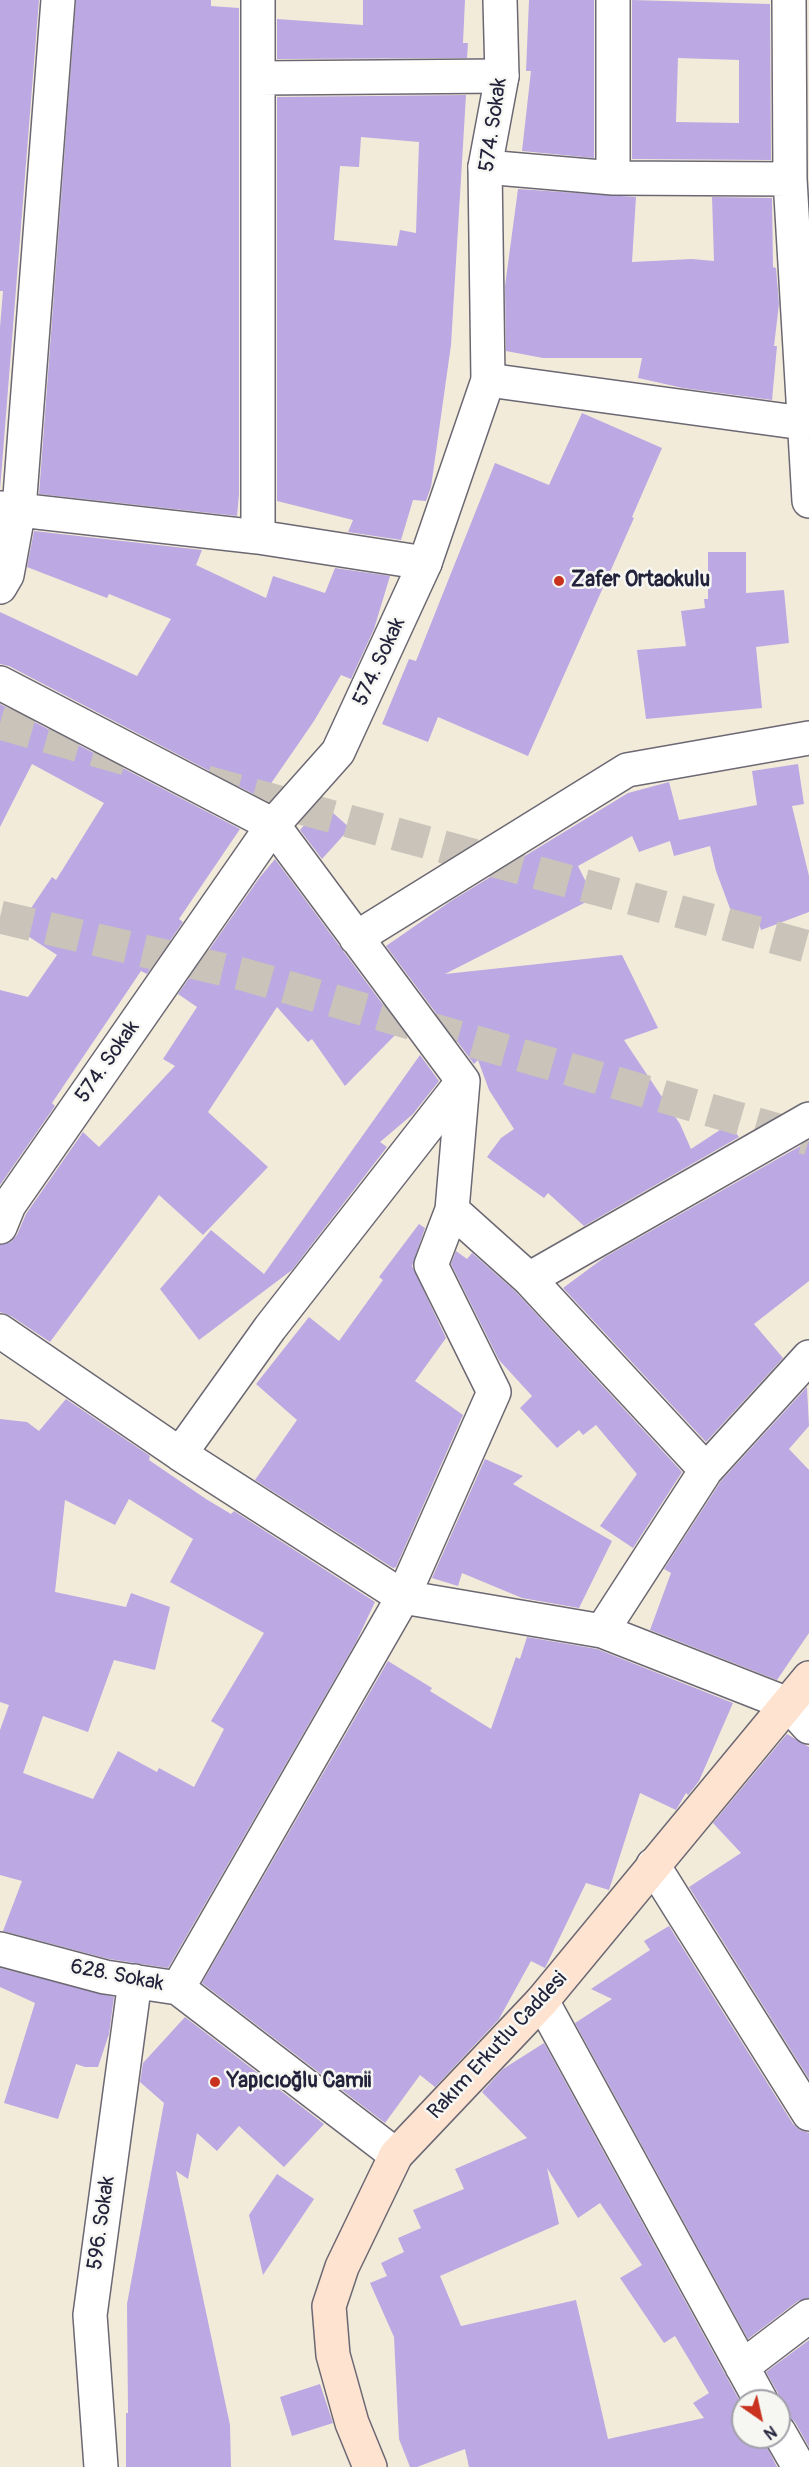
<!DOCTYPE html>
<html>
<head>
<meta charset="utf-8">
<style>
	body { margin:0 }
	#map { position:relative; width:809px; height:2467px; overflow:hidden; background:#f3ebda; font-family:Pangolin,sans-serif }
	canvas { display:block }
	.north { position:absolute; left:731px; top:2389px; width:60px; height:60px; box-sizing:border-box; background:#f6f6f2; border:2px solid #a1a1a9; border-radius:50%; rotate:146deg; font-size:16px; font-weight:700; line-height:24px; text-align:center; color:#22223b }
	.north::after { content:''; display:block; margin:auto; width:21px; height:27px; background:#c8321e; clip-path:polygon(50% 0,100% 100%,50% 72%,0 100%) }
</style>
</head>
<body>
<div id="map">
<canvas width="809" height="2467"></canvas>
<div class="north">N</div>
</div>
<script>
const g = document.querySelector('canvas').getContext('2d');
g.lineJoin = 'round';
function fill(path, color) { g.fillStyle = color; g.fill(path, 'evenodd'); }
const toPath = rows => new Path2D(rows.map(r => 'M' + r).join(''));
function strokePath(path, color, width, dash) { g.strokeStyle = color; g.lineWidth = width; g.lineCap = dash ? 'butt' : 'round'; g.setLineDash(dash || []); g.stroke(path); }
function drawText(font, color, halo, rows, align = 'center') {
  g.font = font + ' Pangolin,sans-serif'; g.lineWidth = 5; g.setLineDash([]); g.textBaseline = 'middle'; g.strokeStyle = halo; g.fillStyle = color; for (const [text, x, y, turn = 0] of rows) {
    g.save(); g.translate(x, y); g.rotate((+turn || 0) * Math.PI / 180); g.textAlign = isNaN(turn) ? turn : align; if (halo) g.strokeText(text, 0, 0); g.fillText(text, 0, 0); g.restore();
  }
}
fill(toPath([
	[0,0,39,0,0,490,0,327,3,291,0,291],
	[76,0,211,0,211,6,239,8,239,494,237,516,39,494],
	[363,0,465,0,463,43,468,43,467,58,277,59,277,19,363,25],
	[529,0,594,0,594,158,522,151,531,71,526,71],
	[632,0,770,4,771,160,632,159],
	[678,58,739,60,739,123,676,122],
	[466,95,451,345,431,487,426,501,413,500,401,540,348,532,353,520,277,501,277,97],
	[361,137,419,142,416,233,400,230,397,246,334,240,340,166,359,167],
	[518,189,636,197,632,262,692,259,714,261,712,197,772,198,773,267,776,268,779,304,774,346,777,346,772,400,683,388,638,378,642,358,543,358,506,351,505,286],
	[582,413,662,448,632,517,634,518,528,756,438,717,428,742,382,724,409,659,416,661,495,463,549,485],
	[34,531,202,550,196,565,266,598,273,576,325,593,335,568,390,576,374,629,351,679,341,675,314,721,261,798,9,666,0,664,0,612,137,676,171,619,109,594,107,598,27,567],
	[708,552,746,552,746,593,784,590,789,643,756,647,762,708,646,719,637,650,686,646,681,611,705,608,704,599,708,599],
	[0,704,240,829,179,919,183,922,147,974,141,971,52,1103,55,1106,0,1185,0,990,28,997,57,955,17,929,52,877,56,880,104,803,32,764,0,827],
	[798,764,804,804,792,806,809,876,809,912,761,930,759,923,738,930,716,871,710,846,674,856,670,841,639,852,632,836,578,866,594,898,445,974,622,955,658,1028,624,1040,680,1124,691,1149,729,1124,739,1137,584,1226,548,1193,544,1198,487,1157,501,1138,514,1129,489,1090,478,1060,474,1064,386,946,451,901,628,793,669,782,679,820,757,805,752,771],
	[323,804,350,828,322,859,300,830],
	[275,859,401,1029,345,1086,312,1039,308,1042,277,1007,208,1112,268,1167,203,1235,159,1195,50,1342,11,1316,0,1312,0,1245,11,1242,17,1235,26,1214,83,1132,99,1147,175,1066,163,1059,197,1007,178,994,260,877],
	[420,1055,439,1081,413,1114,380,1142,387,1147,292,1270,199,1340,160,1289,211,1230,264,1274],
	[809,1141,809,1281,754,1324,783,1358,706,1442,563,1288,605,1257],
	[419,1224,425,1228,412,1266,446,1338,415,1381,463,1415,396,1567,393,1568,255,1480,297,1420,256,1384,309,1317,339,1341,383,1280,379,1277],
	[456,1251,467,1259,472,1253,516,1292,682,1472,633,1548,600,1526,637,1474,596,1425,583,1435,579,1430,557,1448,520,1408,532,1396,499,1360,451,1264],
	[807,1387,809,1426,789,1449,809,1470,809,1633,777,1680,650,1630,671,1573,664,1569,721,1481],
	[66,1399,150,1456,149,1460,206,1499,231,1514,234,1511,375,1602,356,1642,168,1968,109,1959,3,1931,22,1881,0,1875,0,1730,9,1705,0,1702,0,1419,27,1422,39,1431],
	[129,1499,193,1539,170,1582,264,1633,211,1721,224,1729,194,1787,159,1768,157,1772,118,1751,93,1799,23,1773,43,1716,88,1732,114,1660,155,1670,170,1607,131,1593,126,1607,55,1592,65,1500,115,1525],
	[485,1459,523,1476,513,1484,612,1541,579,1608,522,1598,462,1573,458,1586,432,1578],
	[527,1637,597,1649,733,1703,699,1781,688,1795,686,1793,676,1810,640,1793,609,1890,586,1883,545,1968,531,1961,499,2019,435,2087,420,2075,385,2123,202,1983,388,1661,432,1688,430,1691,491,1729,516,1657,520,1659],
	[787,1734,809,1747,809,2079,689,1887,741,1853,713,1823],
	[669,1926,793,2124,800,2130,809,2133,809,2298,798,2301,748,2339,575,2023,612,1999,591,1989,650,1950,644,1941],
	[0,1968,114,1997,109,2034,98,2067,85,2067,76,2064,58,2119,4,2103,35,2003,0,1987],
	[185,2017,324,2124,284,2167,239,2126,217,2151,197,2133,188,2179,176,2171,230,2425,231,2467,126,2467,126,2413,128,2413,127,2304,164,2103,140,2082,143,2063],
	[544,2043,743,2407,743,2437,762,2437,777,2467,469,2467,465,2449,417,2467,410,2467,399,2439,394,2337,370,2283,387,2276,381,2263,404,2252,398,2238,421,2228,413,2210,464,2189,455,2169,527,2138,482,2092,503,2069],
	[547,2168,578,2218,600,2203,642,2265,620,2278,664,2343,675,2336,709,2393,693,2403,704,2418,608,2439,576,2300,461,2326,440,2276,559,2224],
	[277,2174,314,2199,263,2275,249,2215],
	[809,2340,809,2447,795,2422,788,2416,779,2413,778,2393,766,2372],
	[320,2384,333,2423,292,2436,280,2397]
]), '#bca8e2');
strokePath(toPath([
	[0,723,133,761],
	[206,782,809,947],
	[0,917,242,974,809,1139]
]), '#c9c3ba', 33, [33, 16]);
const minor = toPath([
	[613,0,613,178],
	[789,0,790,179,809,501],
	[260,78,502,76],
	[485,167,613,178,790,179],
	[488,380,803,423,809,421],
	[0,508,258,537,425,563],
	[258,537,258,0],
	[0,587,7,575,19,509,58,0],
	[0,683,273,825,463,1081,452,1210,529,1279,706,1470],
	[356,938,627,770,809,738],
	[529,1279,809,1119],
	[0,1331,180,1454,403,1597,602,1631,788,1704,809,1727],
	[180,1454,270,1328,463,1081],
	[602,1631,706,1470,809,1357],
	[653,1865,809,2114],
	[0,1949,105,1977,178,1988,396,2155],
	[178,1988,403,1597,494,1392,431,1265,452,1210],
	[542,2001,761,2401],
	[742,2367,809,2316],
	[779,2432,799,2467],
	[101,2467,90,2315,135,1981]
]);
const tertiary = toPath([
	[0,1227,9,1205,273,825,338,752,425,563,488,380,485,167,502,76,500,0]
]);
const secondary = toPath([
	[370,2467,352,2423,333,2355,329,2306,342,2267,396,2155,542,2001,809,1678]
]);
strokePath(minor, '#6b6873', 36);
strokePath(tertiary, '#6b6873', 36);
strokePath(secondary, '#6b6873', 36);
strokePath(minor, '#fff', 33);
strokePath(tertiary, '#fff', 33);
strokePath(secondary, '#fee3d1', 33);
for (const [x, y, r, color] of [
	[559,581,6,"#c8321e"],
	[215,2082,6,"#c8321e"]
]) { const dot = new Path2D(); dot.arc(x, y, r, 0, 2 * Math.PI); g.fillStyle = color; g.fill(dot); strokePath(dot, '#f6f6f2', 2); }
drawText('21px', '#22223b', '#f6f6f2', [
	["574. Sokak",494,125,-82],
	["574. Sokak",380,662,-65],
	["574. Sokak",108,1062,-55],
	["628. Sokak",117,1976,11],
	["Rakım Erkutlu Caddesi",498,2046,-47],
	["596. Sokak",102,2223,-82]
]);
drawText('bold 21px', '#22223b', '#f6f6f2', [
	["Zafer Ortaokulu",571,581],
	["Yapıcıoğlu Camii",227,2082]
], 'left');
</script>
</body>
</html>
